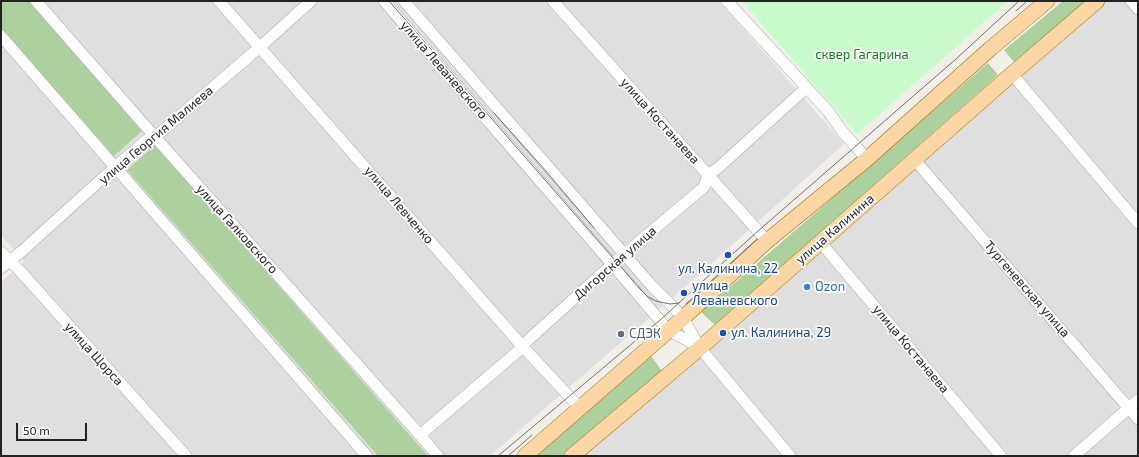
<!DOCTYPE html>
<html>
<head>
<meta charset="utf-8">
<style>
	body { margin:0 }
	#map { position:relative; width:1139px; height:457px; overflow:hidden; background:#f2efe9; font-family:"Exo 2",sans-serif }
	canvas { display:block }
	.frame { position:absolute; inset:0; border:2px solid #222; pointer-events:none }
	.scale { position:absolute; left:16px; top:423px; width:71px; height:18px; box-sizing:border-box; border:2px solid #222; border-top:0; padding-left:5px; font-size:12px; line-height:14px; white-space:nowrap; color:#222; -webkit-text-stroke:3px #fff; paint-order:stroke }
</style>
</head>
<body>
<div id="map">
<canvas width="1139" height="457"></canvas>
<div class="frame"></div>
<div class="scale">50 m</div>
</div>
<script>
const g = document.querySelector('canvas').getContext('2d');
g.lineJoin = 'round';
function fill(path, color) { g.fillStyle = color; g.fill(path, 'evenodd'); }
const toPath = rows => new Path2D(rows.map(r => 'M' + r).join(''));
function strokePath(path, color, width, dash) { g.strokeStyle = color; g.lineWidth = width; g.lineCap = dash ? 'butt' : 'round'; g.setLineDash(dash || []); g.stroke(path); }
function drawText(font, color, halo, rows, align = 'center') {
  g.font = font + ' "Exo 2",sans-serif'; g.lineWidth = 3.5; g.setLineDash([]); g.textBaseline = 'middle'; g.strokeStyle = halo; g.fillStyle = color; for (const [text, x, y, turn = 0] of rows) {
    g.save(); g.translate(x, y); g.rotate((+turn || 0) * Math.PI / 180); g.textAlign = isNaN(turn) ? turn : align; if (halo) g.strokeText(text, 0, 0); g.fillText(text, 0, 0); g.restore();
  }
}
fill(toPath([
	[1,1,719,1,844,144,701,273,490,456,1,456,1,282,24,261,1,235],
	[1102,1,1132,1,1138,8,1138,456,581,456]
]), '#e0dfdf');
fill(toPath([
	[1,1,29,1,143,130,114,156,1,28],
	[1063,1,1086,1,1014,62,1004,50],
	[988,63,998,75,715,325,701,312],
	[155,145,428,456,378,456,127,170],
	[651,356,662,371,564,456,536,456]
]), '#add19e');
fill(toPath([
	[742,1,1008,1,857,134]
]), '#c8facc');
const minor = toPath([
	[36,1,155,137,420,435,438,456],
	[219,1,523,347,580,408],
	[384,1,612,264,668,330,699,347],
	[404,1,652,286,677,311,683,318,700,348,790,456],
	[553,1,767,241],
	[727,1,828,111,842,131,867,159],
	[1131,1,1138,9],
	[1,36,367,456],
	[1012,74,1138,223],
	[914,159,1138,419],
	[821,243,1001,456],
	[1,252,21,272,186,456],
	[1,268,22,251,115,167,148,139,155,137,260,47,311,1],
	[420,435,523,347,526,342,609,267,704,187,708,175,718,168,806,88],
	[1074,456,1138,400]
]);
const major = toPath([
	[525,456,683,318,767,241,867,159,990,49,1047,1],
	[572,456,700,348,1012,74,1097,1]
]);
strokePath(minor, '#a9a9a9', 12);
strokePath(major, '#a06b00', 16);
strokePath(minor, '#fff', 11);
strokePath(major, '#fcd6a4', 15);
strokePath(toPath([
	[389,1,640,289,648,297,656,301,670,304,679,303],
	[1016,11,1027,1],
	[494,113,545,170,594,228],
	[686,304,757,239],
	[498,456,659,321,758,231,956,59,1019,1],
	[508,456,532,435]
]), '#707070', 1);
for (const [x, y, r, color] of [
	[728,255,4,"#1a4fb4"],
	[807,287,4,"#3f7fe0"],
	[684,293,4,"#1a4fb4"],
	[723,333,4,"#1a4fb4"],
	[621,334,4,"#5c6f8a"]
]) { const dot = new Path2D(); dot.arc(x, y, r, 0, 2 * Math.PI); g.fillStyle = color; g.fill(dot); strokePath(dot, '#fff', 1.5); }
drawText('13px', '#0c8416', '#fff', [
	["сквер Гагарина",862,55]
]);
drawText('13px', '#222', '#fff', [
	["улица Леваневского",444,70,49],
	["улица Костанаева",660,121,48],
	["улица Георгия Малиева",156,135,-40],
	["улица Левченко",399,205,49],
	["улица Галковского",237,229,48],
	["улица Калинина",835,229,-41],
	["Дигорская улица",615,263,-41],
	["Тургеневская улица",1027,289,49],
	["улица Костанаева",911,349,50],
	["улица Щорса",94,354,48]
]);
drawText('13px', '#164399', '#fff', [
	["ул. Калинина, 22",728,269,"center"],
	["улица",692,286],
	["Леваневского",692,301],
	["ул. Калинина, 29",731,333]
], 'left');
drawText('13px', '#366cbe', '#fff', [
	["Ozon",815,287]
], 'left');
drawText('13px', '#4e5e75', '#fff', [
	["СДЭК",629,334]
], 'left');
</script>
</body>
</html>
